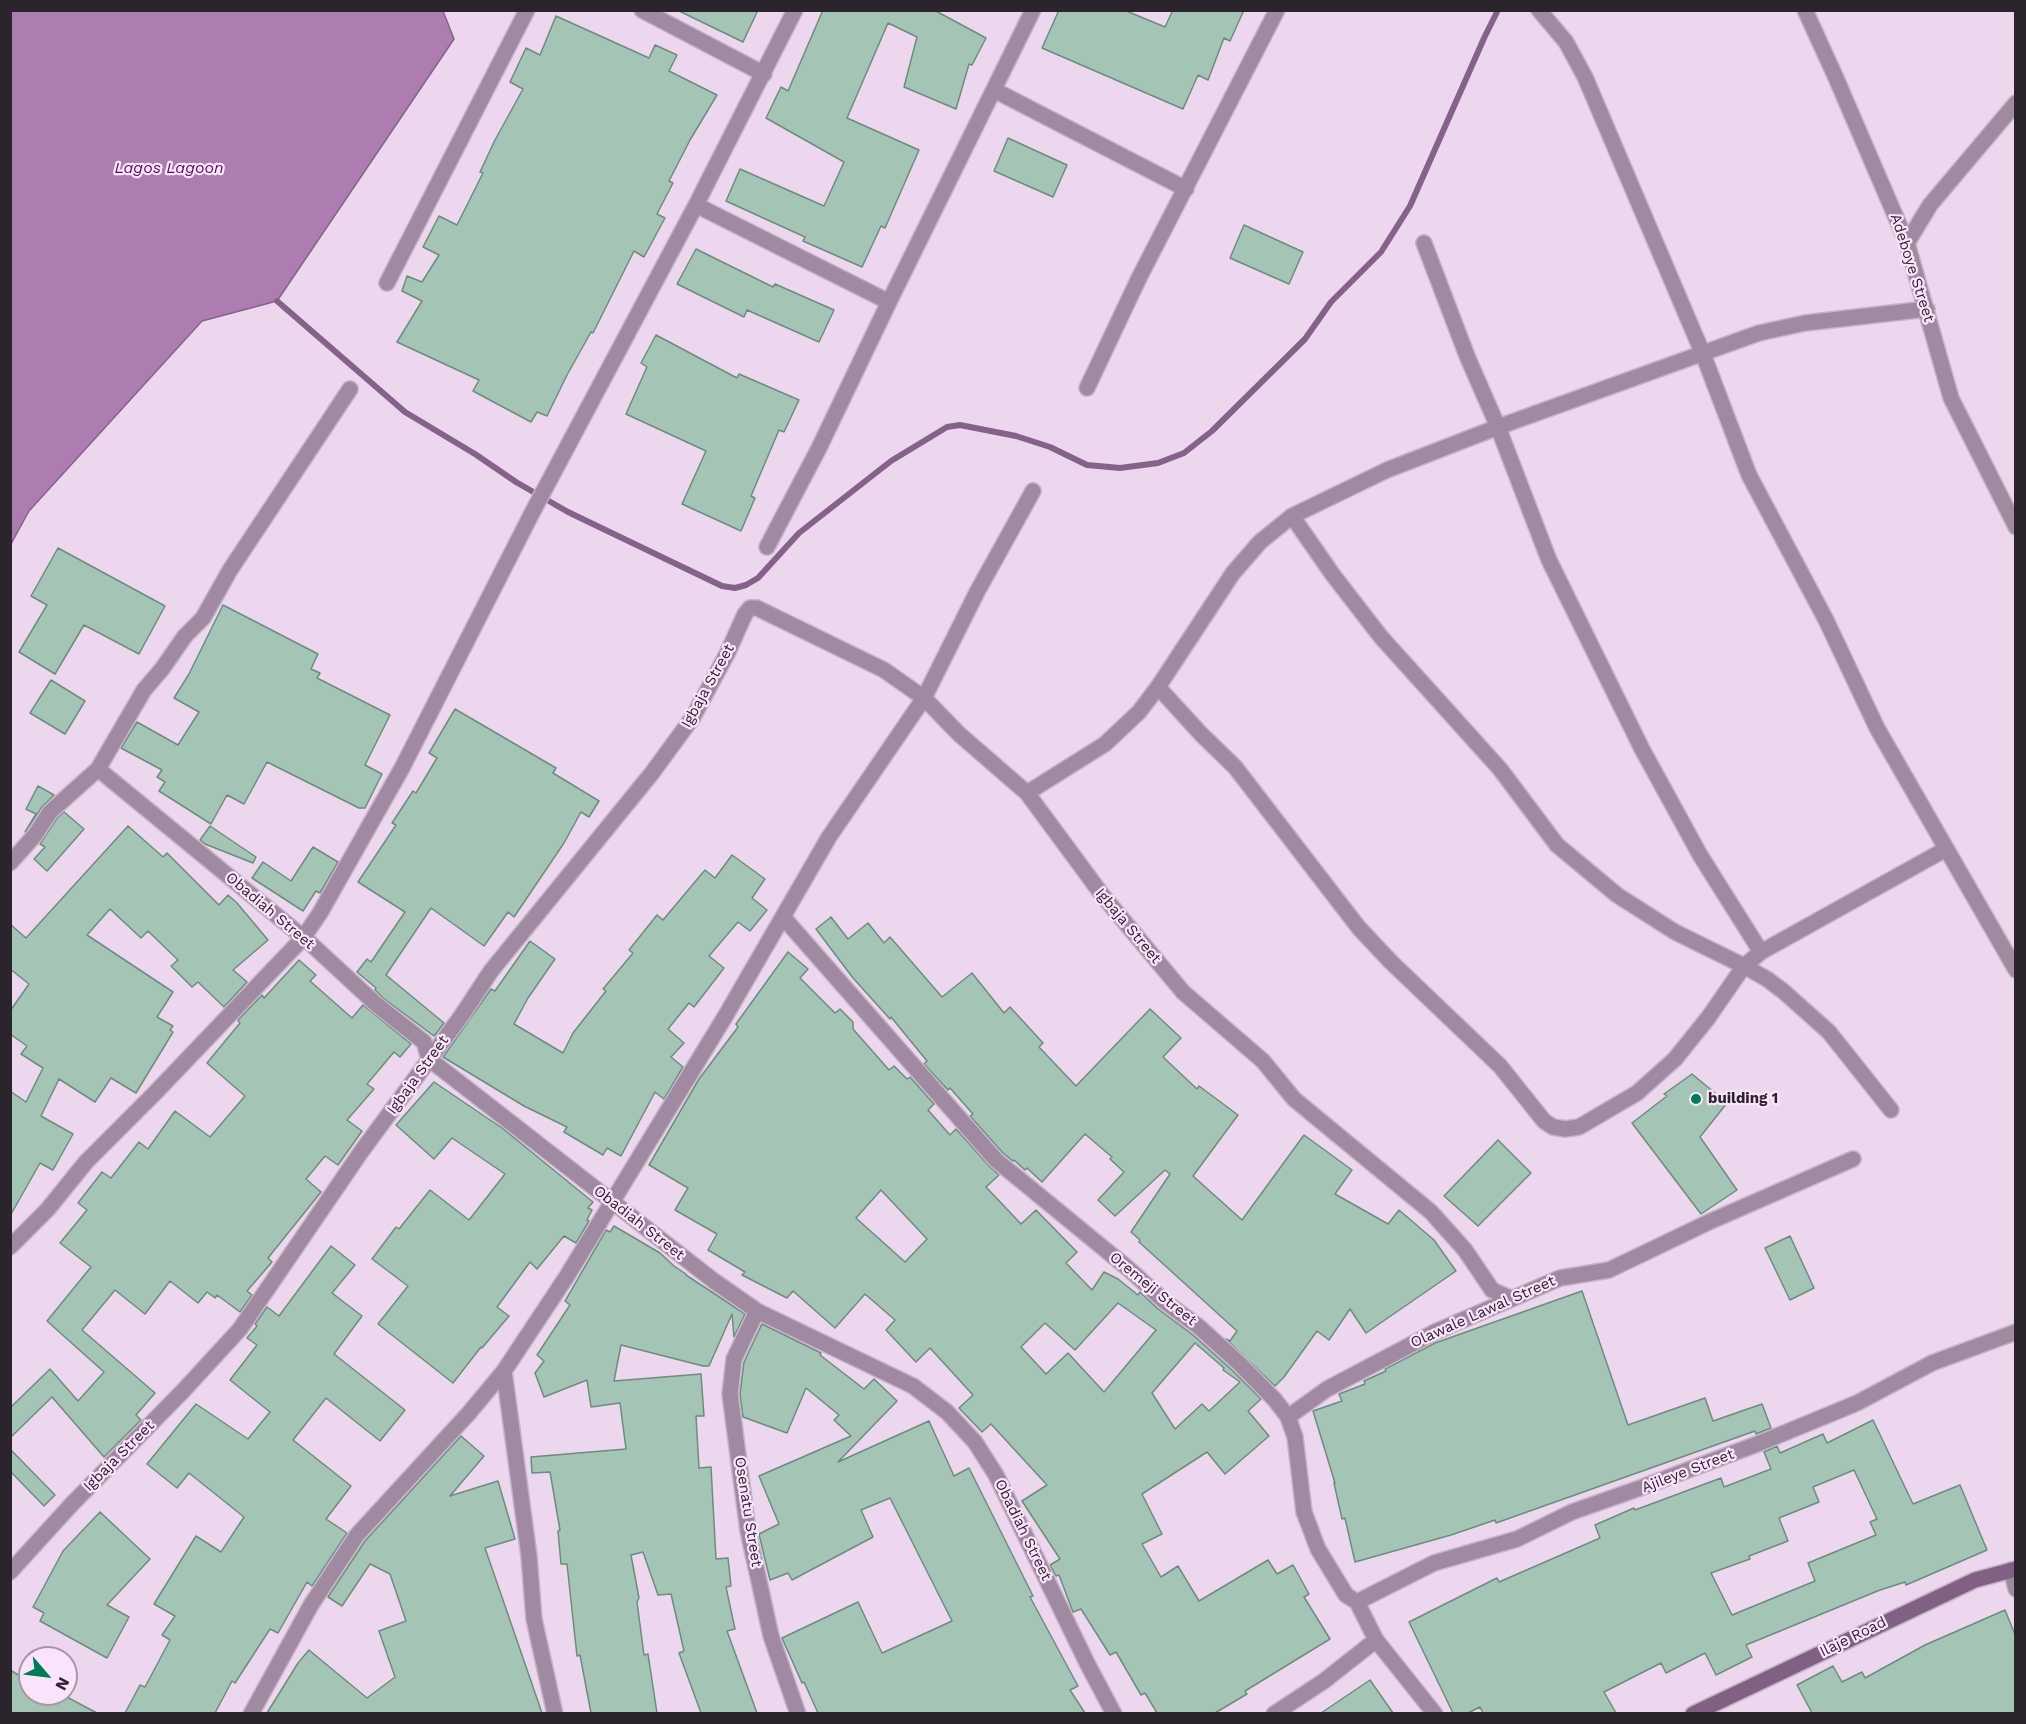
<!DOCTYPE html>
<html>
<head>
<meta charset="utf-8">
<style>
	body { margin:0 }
	#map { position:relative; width:2026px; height:1724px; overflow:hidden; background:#edd7ef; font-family:"Work Sans",sans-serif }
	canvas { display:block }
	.frame { position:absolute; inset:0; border:12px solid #2c242d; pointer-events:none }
	.north { position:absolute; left:18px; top:1646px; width:60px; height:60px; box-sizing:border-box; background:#fae4fc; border:2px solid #a897a9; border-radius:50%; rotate:118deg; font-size:16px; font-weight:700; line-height:24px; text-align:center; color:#2c242d }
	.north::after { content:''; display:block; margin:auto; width:21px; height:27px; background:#007a57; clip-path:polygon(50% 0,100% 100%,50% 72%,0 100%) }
</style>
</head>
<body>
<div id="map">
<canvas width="2026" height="1724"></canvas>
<div class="frame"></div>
<div class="north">N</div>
</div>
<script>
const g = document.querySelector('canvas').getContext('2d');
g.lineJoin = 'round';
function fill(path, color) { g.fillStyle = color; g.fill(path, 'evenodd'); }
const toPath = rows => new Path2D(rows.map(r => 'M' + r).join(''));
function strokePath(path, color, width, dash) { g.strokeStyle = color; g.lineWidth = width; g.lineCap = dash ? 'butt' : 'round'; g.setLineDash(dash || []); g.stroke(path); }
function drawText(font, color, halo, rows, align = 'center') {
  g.font = font + ' "Work Sans",sans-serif'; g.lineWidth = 4.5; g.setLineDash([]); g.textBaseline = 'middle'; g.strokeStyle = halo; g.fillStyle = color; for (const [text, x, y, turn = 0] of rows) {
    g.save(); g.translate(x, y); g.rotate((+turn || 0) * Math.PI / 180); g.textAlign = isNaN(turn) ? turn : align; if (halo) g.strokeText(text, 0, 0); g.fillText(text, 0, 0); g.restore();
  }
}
const water = toPath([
	[11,10,443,11,454,39,277,301,202,321,29,511,11,544,11,10]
]);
fill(water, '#ad7db2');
strokePath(water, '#86628a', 1.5);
strokePath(toPath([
	[277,301,405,412,475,454,516,482,568,512,722,586,735,588,746,585,758,578,799,533,891,461,947,427,960,425,1016,436,1050,447,1087,465,1120,468,1158,463,1184,453,1212,431,1305,339,1331,302,1381,252,1410,206,1485,36,1498,10]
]), '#86628a', 6);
const building = toPath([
	[677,10,758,10,743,42,677,10],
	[823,10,934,10,986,38,972,65,969,64,956,109,904,87,917,37,888,23,847,118,919,150,885,228,881,226,862,267,803,241,805,237,726,201,740,169,824,206,844,162,766,118,781,87,788,91,823,10],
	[1059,10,1124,10,1165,27,1173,10,1244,10,1230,41,1224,38,1208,80,1198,75,1183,109,1042,48,1059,10],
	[556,16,649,58,655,45,677,55,669,71,717,95,690,140,669,181,673,183,657,214,665,218,644,257,634,251,593,333,591,332,567,375,547,416,537,412,531,422,473,391,479,380,397,342,422,301,402,291,407,276,422,282,439,255,423,247,439,216,457,225,483,173,480,172,495,140,523,89,510,82,526,48,540,55,556,16],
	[1008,138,1067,165,1053,197,994,171,1008,138],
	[1244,225,1303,252,1289,284,1230,258,1244,225],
	[696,249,773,287,775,284,834,310,819,342,747,310,744,317,677,284,696,249],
	[656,335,737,378,739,374,799,400,784,432,779,430,751,496,755,498,741,531,682,504,706,451,626,414,647,367,641,363,656,335],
	[58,548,165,606,139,654,84,625,55,674,19,652,47,605,31,596,58,548],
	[223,605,318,654,311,669,320,673,317,678,390,715,365,765,382,774,365,808,359,808,267,762,244,804,227,795,211,824,159,791,165,782,157,777,162,770,121,748,137,722,178,745,199,712,174,698,189,674,223,605],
	[51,680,85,701,65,734,30,713,51,680],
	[455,709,556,768,553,773,599,801,589,817,581,812,564,843,514,917,508,912,484,946,431,908,386,975,444,1023,434,1036,383,998,375,990,376,988,357,972,367,959,371,962,405,912,358,882,396,825,392,823,413,791,416,793,437,758,429,753,455,709],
	[38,786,54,795,42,807,25,832,36,814,26,809,38,786],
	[64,812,84,829,47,871,34,859,45,847,40,844,57,818,64,812],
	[128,826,163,857,167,853,219,905,228,895,237,903,268,940,233,970,247,982,224,1007,198,982,192,987,171,966,178,960,148,931,141,938,110,909,87,935,173,992,157,1017,173,1026,170,1030,173,1032,136,1093,111,1078,95,1102,59,1079,41,1116,73,1134,53,1170,40,1163,10,1216,10,1091,26,1102,43,1068,21,1054,27,1046,10,1034,10,1011,29,984,10,969,10,924,26,938,128,826],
	[210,826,256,857,253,863,205,844,200,840,210,826],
	[313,847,338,862,320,893,316,891,303,911,252,878,263,862,291,881,313,847],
	[732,855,765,879,752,898,767,910,750,931,738,922,709,956,724,968,694,1007,689,1003,668,1029,684,1043,671,1057,683,1067,664,1099,655,1092,621,1156,607,1148,603,1155,564,1132,567,1127,524,1106,443,1057,491,989,495,991,530,941,555,959,528,998,514,1024,563,1053,573,1033,606,991,603,989,633,953,629,950,657,915,663,920,705,870,715,878,732,855],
	[831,917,848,939,868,923,884,943,890,937,942,997,972,973,1004,1013,1010,1007,1043,1043,1039,1047,1076,1086,1150,1009,1181,1038,1163,1057,1197,1089,1199,1086,1238,1115,1193,1176,1242,1220,1304,1135,1352,1170,1335,1194,1388,1224,1399,1210,1434,1240,1456,1271,1366,1333,1350,1309,1329,1340,1317,1331,1284,1377,1275,1386,1226,1339,1230,1341,1237,1331,1139,1242,1140,1240,1131,1232,1170,1174,1165,1170,1115,1216,1098,1200,1124,1172,1110,1159,1112,1157,1085,1134,1042,1182,1027,1168,1025,1170,1014,1160,1013,1161,1003,1153,970,1116,973,1114,950,1088,948,1090,924,1064,927,1061,891,1017,890,1019,853,978,816,929,831,917],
	[788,952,808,969,800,978,835,1013,840,1009,853,1022,853,1029,889,1070,894,1066,907,1079,910,1077,934,1104,928,1110,950,1135,956,1129,989,1166,999,1175,986,1187,1021,1224,1036,1210,1077,1252,1066,1263,1092,1290,1104,1272,1118,1279,1138,1295,1140,1292,1158,1309,1193,1335,1233,1371,1261,1399,1248,1411,1269,1436,1225,1474,1207,1452,1142,1494,1162,1534,1142,1544,1161,1577,1178,1566,1199,1601,1268,1560,1277,1574,1293,1565,1309,1594,1304,1597,1330,1639,1245,1691,1247,1694,1215,1713,1157,1713,1145,1693,1141,1695,1116,1652,1110,1655,1081,1609,1073,1612,1059,1575,1056,1576,1050,1565,1060,1559,1022,1501,1047,1485,991,1424,982,1432,959,1408,973,1395,930,1348,916,1362,886,1330,895,1320,865,1294,835,1328,793,1291,787,1298,742,1275,745,1272,708,1250,717,1234,675,1210,688,1188,649,1165,699,1079,738,1027,736,1024,788,952],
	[881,1190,927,1239,905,1262,856,1218,881,1190],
	[1118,1303,1156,1330,1104,1392,1068,1353,1046,1374,1021,1347,1045,1323,1075,1350,1118,1303],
	[1195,1343,1224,1368,1223,1370,1240,1382,1209,1411,1202,1404,1175,1429,1152,1393,1195,1343],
	[299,960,316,975,310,981,352,1018,363,1005,411,1044,400,1057,394,1052,367,1084,374,1089,347,1120,362,1131,338,1165,325,1156,306,1179,321,1192,268,1258,272,1262,247,1291,252,1295,240,1312,217,1295,215,1298,207,1292,198,1303,170,1281,145,1314,115,1290,82,1330,155,1393,136,1415,141,1420,104,1457,52,1397,10,1438,10,1408,50,1369,78,1401,104,1372,47,1321,91,1267,60,1243,87,1210,78,1203,102,1172,111,1178,139,1142,148,1149,175,1111,210,1137,245,1096,207,1063,240,1023,238,1020,262,995,264,998,299,960],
	[1692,1074,1727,1103,1700,1137,1737,1190,1701,1214,1632,1123,1667,1096,1664,1094,1692,1074],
	[434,1082,502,1128,593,1202,588,1208,592,1210,587,1220,589,1221,576,1243,564,1236,537,1269,530,1262,497,1307,509,1316,482,1348,481,1347,453,1383,378,1324,408,1286,372,1259,396,1227,399,1229,430,1190,469,1220,505,1174,452,1138,434,1159,396,1125,434,1082],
	[1498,1140,1531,1173,1478,1226,1444,1196,1498,1140],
	[614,1226,660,1253,674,1266,686,1274,686,1275,745,1314,734,1337,732,1314,709,1366,703,1366,621,1345,614,1381,701,1374,704,1416,696,1416,699,1468,711,1467,716,1559,728,1558,731,1586,726,1587,735,1629,727,1631,757,1713,701,1713,679,1653,684,1651,671,1594,658,1595,643,1552,631,1555,639,1598,637,1602,644,1655,648,1654,657,1713,591,1713,580,1655,577,1656,567,1564,561,1564,558,1531,560,1530,550,1472,532,1473,531,1457,626,1449,620,1403,591,1407,587,1380,544,1397,535,1373,544,1361,537,1355,570,1305,565,1301,606,1230,610,1232,614,1226],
	[1790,1236,1814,1288,1790,1300,1765,1248,1790,1236],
	[331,1246,355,1265,332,1293,362,1316,334,1354,405,1410,380,1441,326,1398,293,1440,351,1486,326,1519,347,1533,312,1586,307,1582,278,1633,270,1629,235,1683,232,1681,215,1713,125,1713,140,1685,145,1687,170,1640,162,1635,175,1616,154,1604,196,1536,221,1552,244,1517,189,1473,177,1488,147,1464,196,1404,248,1439,270,1412,230,1380,257,1345,247,1338,257,1326,255,1324,267,1307,279,1316,331,1246],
	[1582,1291,1628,1425,1705,1398,1713,1421,1762,1404,1771,1428,1756,1434,1755,1431,1496,1523,1495,1520,1451,1535,1355,1562,1345,1518,1342,1519,1334,1483,1335,1483,1313,1411,1342,1401,1339,1394,1365,1384,1364,1381,1386,1371,1385,1369,1435,1343,1582,1291],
	[762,1324,821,1353,820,1355,864,1389,874,1379,897,1401,838,1462,929,1421,954,1476,969,1468,1033,1596,1030,1597,1078,1686,1070,1690,1085,1713,818,1713,804,1682,802,1683,782,1638,858,1602,882,1653,952,1621,890,1498,861,1510,873,1537,792,1580,788,1573,770,1580,759,1534,779,1524,759,1476,851,1436,834,1420,839,1415,806,1388,787,1433,743,1417,740,1394,744,1362,762,1324],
	[1873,1420,1913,1504,1960,1485,1987,1550,1906,1585,1905,1582,1880,1590,1746,1645,1752,1657,1716,1675,1705,1653,1666,1673,1661,1663,1604,1692,1616,1713,1483,1713,1480,1707,1468,1713,1453,1713,1409,1622,1497,1578,1499,1582,1600,1538,1595,1525,1634,1508,1635,1510,1721,1478,1724,1487,1771,1469,1764,1452,1777,1446,1780,1453,1823,1434,1827,1443,1873,1420],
	[1854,1470,1877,1519,1870,1522,1876,1535,1808,1563,1815,1581,1732,1615,1711,1573,1750,1559,1749,1556,1788,1541,1779,1518,1819,1502,1813,1487,1854,1470],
	[461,1436,484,1456,450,1496,498,1481,515,1539,485,1548,542,1713,267,1713,298,1663,309,1650,367,1698,395,1677,379,1631,406,1621,390,1574,370,1564,342,1606,328,1597,365,1541,461,1436],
	[10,1449,55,1495,44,1506,10,1471,10,1449],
	[100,1512,150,1559,107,1605,129,1617,107,1658,40,1621,44,1613,33,1607,63,1551,100,1512],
	[2005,1610,2016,1637,2016,1713,1812,1713,1797,1685,1833,1666,1842,1682,1862,1672,1865,1678,1925,1645,2005,1610],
	[10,1670,30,1682,30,1694,61,1694,97,1713,10,1713,10,1670],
	[1370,1680,1393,1713,1321,1713,1370,1680]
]);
fill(building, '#a4c4b5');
strokePath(building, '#6d8c7e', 1.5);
const street = toPath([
	[642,10,764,74],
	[1539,10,1566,42,1585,77,1703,354,1749,475,1826,620,1877,728,2016,970],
	[1805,10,1836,78,1907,243,1951,398,2016,527],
	[994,90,1186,189],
	[696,205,889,302],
	[1424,243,1467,356,1498,427,1549,560,1642,749,1700,855,1761,952],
	[1907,243,1930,205,2016,103],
	[387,283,527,10],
	[1087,388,1139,278,1277,10],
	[1292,516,1333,575,1381,637,1500,769,1557,845,1617,895,1675,932,1744,966,1767,979,1783,991,1829,1032,1891,1110],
	[767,547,819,448,889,302,1033,10],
	[1158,687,1201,734,1235,767,1359,928,1391,962,1500,1066,1544,1121,1553,1127,1565,1129,1579,1127,1637,1093,1675,1059,1708,1018,1744,966,1761,952,1946,849],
	[98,769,310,943,377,1005,424,1042,429,1059,714,1281,757,1311,913,1386,947,1412,975,1442,996,1475,1087,1663,1114,1714],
	[1027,793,1105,744,1139,712,1158,687,1233,573,1260,542,1292,516,1387,470,1498,427,1759,333,1805,323,1927,309],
	[10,863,35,835,50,812,98,769,144,690,162,669,185,636,203,618,230,570,350,389],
	[783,917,996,1160,1130,1270,1164,1301,1199,1327,1240,1364,1275,1400,1288,1417,1295,1437,1304,1512,1318,1549,1346,1595,1357,1602,1376,1640,1435,1714],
	[10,1247,48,1209,86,1162,155,1093,303,938,320,913,402,768,532,513,696,205,795,10],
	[757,1311,734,1359,730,1394,748,1531,771,1636,798,1714],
	[504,1371,529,1556,534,1619,555,1714],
	[1288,1417,1327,1389,1435,1332,1560,1278,1609,1270,1709,1222,1853,1159],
	[2011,1570,2016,1589],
	[10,1572,71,1505,183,1391,240,1329,361,1152,462,1015,491,971,652,773,693,717,727,654,745,614,750,608,757,608,884,670,924,698,959,734,1027,793,1103,896,1183,992,1263,1061,1294,1099,1431,1212,1465,1250,1492,1290,1510,1298],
	[1357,1602,1434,1563,1517,1539,1572,1512,1640,1488,1760,1443,1857,1403,1932,1363,2016,1332],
	[251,1714,311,1605,357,1535,469,1413,504,1371,567,1276,726,1015,829,837,924,698,977,592,1033,491],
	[1274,1714,1324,1681,1376,1640]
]);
const secondary = toPath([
	[1693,1714,1975,1580,2016,1569]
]);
strokePath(street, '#c6b3c8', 18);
strokePath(secondary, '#c6b3c8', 18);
strokePath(street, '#a08aa2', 15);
strokePath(secondary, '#806183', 15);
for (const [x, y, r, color] of [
	[1696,1099,6,"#007a57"]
]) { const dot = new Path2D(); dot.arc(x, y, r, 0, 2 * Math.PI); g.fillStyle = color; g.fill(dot); strokePath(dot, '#fae4fc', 2); }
drawText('15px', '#2c242d', '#fae4fc', [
	["Adeboye Street",1912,268,72],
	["Igbaja Street",708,686,-61],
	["Obadiah Street",270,911,40],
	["Igbaja Street",1128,926,50],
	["Igbaja Street",418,1075,-54],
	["Obadiah Street",639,1223,38],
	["Oremeji Street",1153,1289,39],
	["Olawale Lawal Street",1483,1312,-24],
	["Igbaja Street",119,1456,-45],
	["Ajileye Street",1688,1471,-21],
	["Osenatu Street",748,1512,81],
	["Obadiah Street",1023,1530,64],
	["Ilaje Road",1853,1637,-26]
]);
drawText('bold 15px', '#2c242d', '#fae4fc', [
	["building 1",1708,1099]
], 'left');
drawText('italic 16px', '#4d1054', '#fae4fc', [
	["Lagos Lagoon",169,168]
]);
</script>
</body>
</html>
